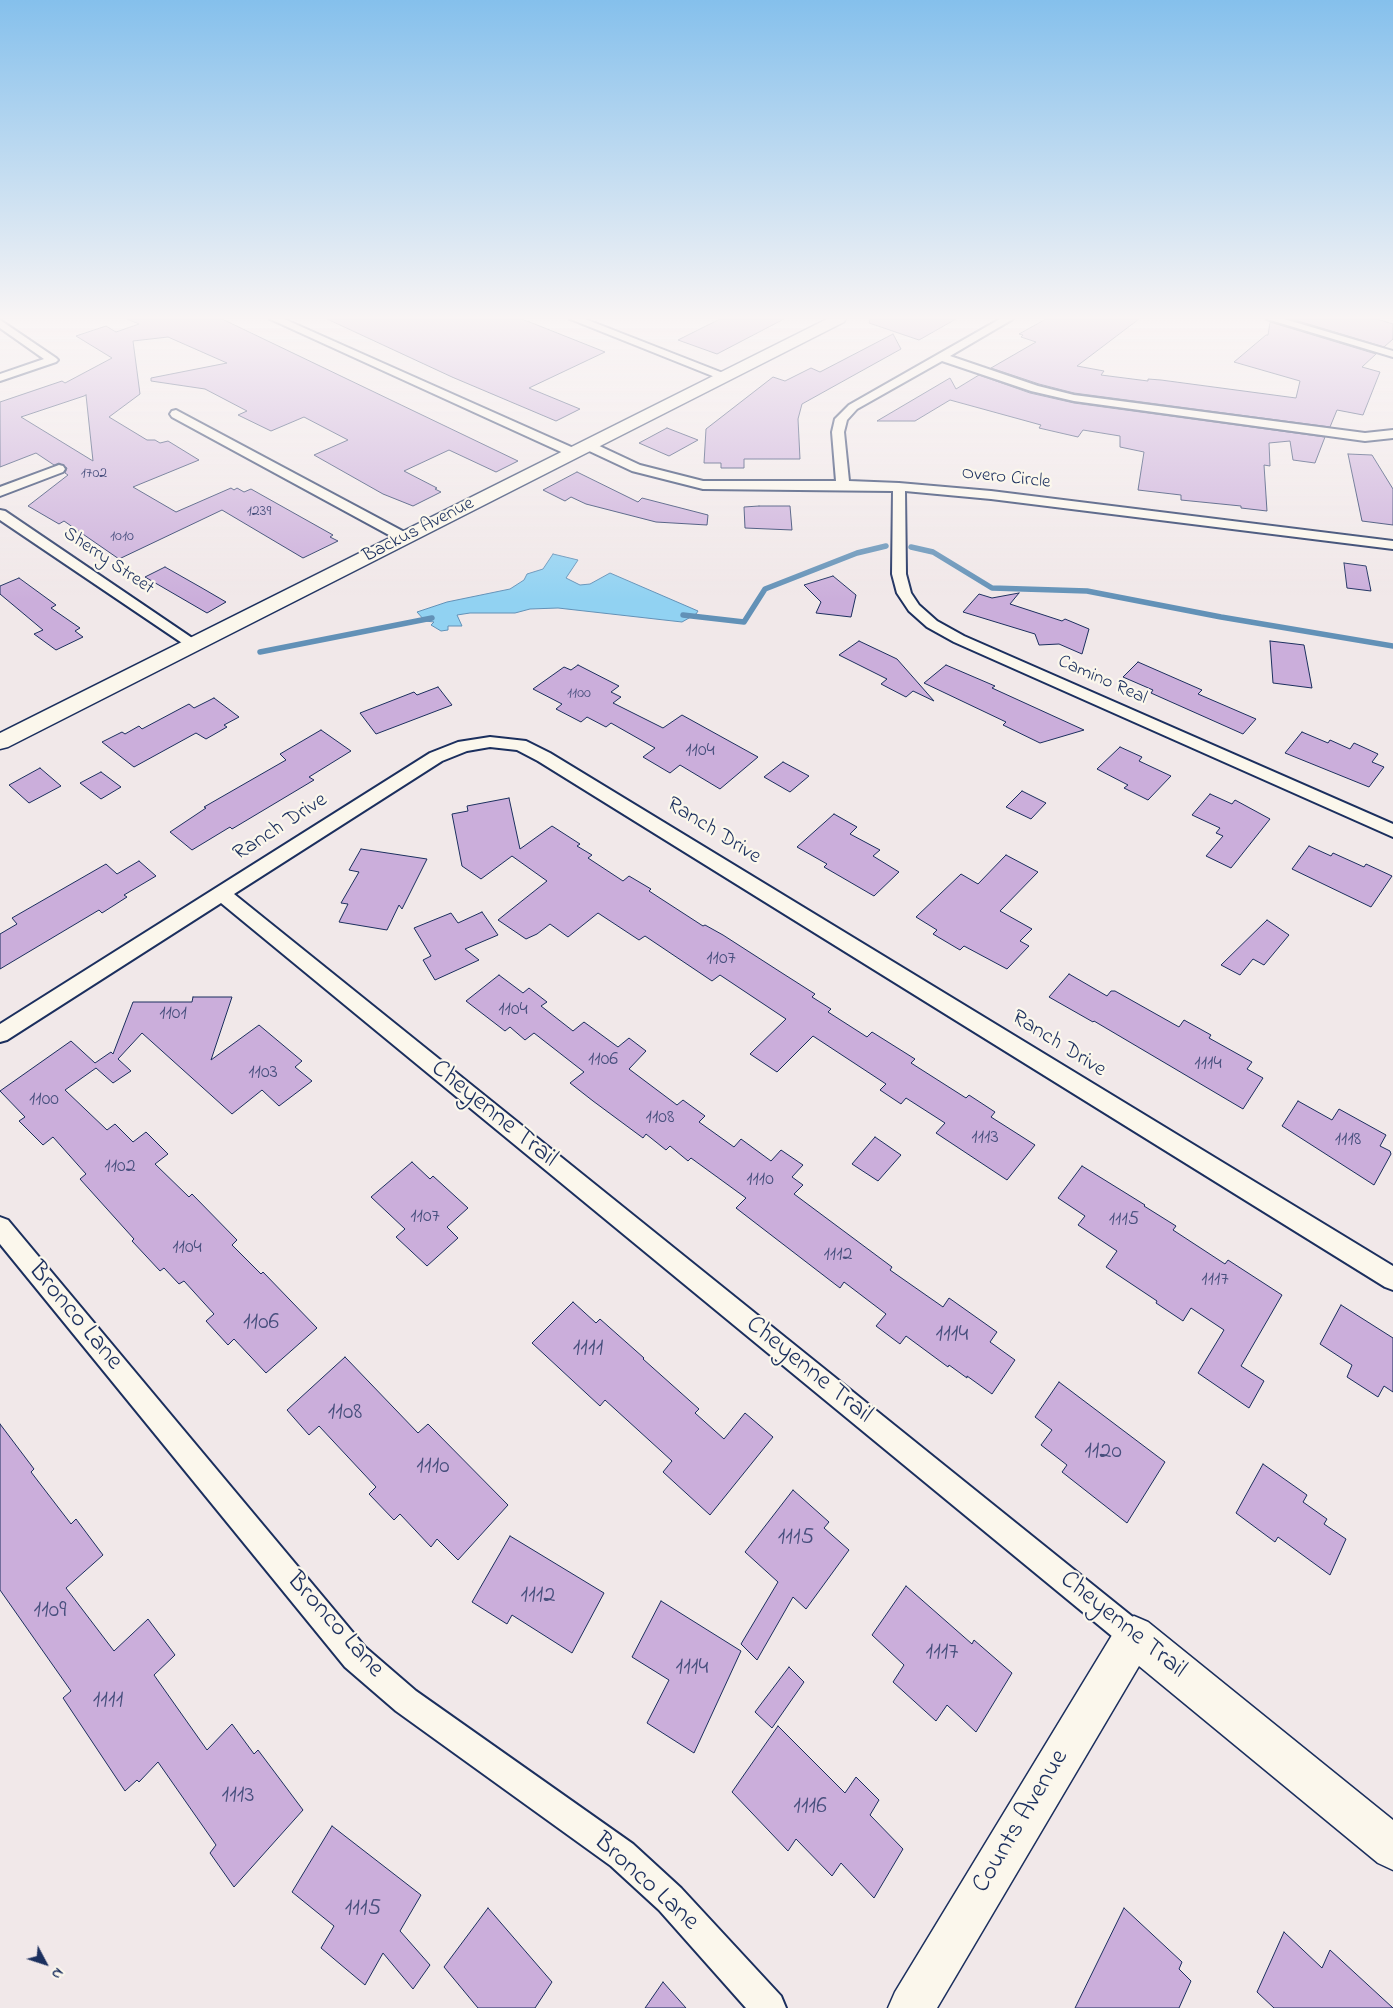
<!DOCTYPE html>
<html>
<head>
<meta charset="utf-8">
<style>
	body { margin:0 }
	#map { position:relative; width:1393px; height:2008px; overflow:hidden; background:#f1e8e9; font-family:"Indie Flower",sans-serif }
	canvas { display:block }
	.north { position:absolute; left:20px; top:1938px; width:50px; height:50px; -webkit-text-stroke:4px #fbf7ec; paint-order:stroke; rotate:130deg; font-size:14px; font-weight:700; line-height:20px; text-align:center; color:#1b2f5e }
	.north::after { content:''; display:block; margin:auto; width:18px; height:22px; background:#1b2f5e; clip-path:polygon(50% 0,100% 100%,50% 72%,0 100%) }
</style>
</head>
<body>
<div id="map">
<canvas width="1393" height="2008"></canvas>
<div class="north">N</div>
</div>
<script>
const g = document.querySelector('canvas').getContext('2d');
g.lineJoin = 'round';
function fill(path, color) { g.fillStyle = color; g.fill(path, 'evenodd'); }
const toPath = rows => new Path2D(rows.map(r => 'M' + r).join(''));
function strokePath(path, color, width, dash) { g.strokeStyle = color; g.lineWidth = width; g.lineCap = dash ? 'butt' : 'round'; g.setLineDash(dash || []); g.stroke(path); }
function drawText(font, color, halo, rows, align = 'center') {
  g.font = font + ' "Indie Flower",sans-serif'; g.lineWidth = 4.5; g.setLineDash([]); g.textBaseline = 'middle'; g.strokeStyle = halo; g.fillStyle = color; for (const [text, x, y, turn = 0] of rows) {
    g.save(); g.translate(x, y); g.rotate((+turn || 0) * Math.PI / 180); g.textAlign = isNaN(turn) ? turn : align; if (halo) g.strokeText(text, 0, 0); g.fillText(text, 0, 0); g.restore();
  }
}
const water = toPath([
	[553,554,578,560,566,578,580,585,590,584,610,573,698,611,696,614,682,622,558,608,530,609,515,613,470,613,457,615,462,626,448,626,448,630,441,631,431,625,434,622,425,621,417,612,447,602,510,589,524,580,527,574,543,569,553,554]
]);
fill(water, '#91d2f2');
strokePath(water, '#6291b7', 1);
strokePath(toPath([
	[911,547,933,552,992,588,1087,591,1221,617,1393,646],
	[683,615,744,622,765,589,857,553,886,546],
	[260,652,432,618]
]), '#6291b7', 5.5);
const building = toPath([
	[127,319,222,319,518,461,496,472,449,450,404,471,437,488,435,489,441,492,413,506,383,494,314,455,348,440,304,417,271,431,238,415,247,411,205,389,151,381,151,378,227,363,168,337,133,341,140,394,109,417,147,440,155,440,160,443,168,441,199,460,133,487,176,512,231,488,234,490,237,488,244,492,251,489,333,535,330,537,338,541,303,558,222,510,119,559,64,521,59,524,28,506,68,475,65,473,67,468,59,463,54,465,36,453,0,467,0,402,62,381,65,383,112,358,76,336,106,326,116,332,139,324,127,319],
	[86,395,93,461,21,417,84,396,86,395],
	[327,319,522,319,605,352,529,388,580,409,556,421,452,377,327,319],
	[720,319,784,319,717,354,678,340,720,319],
	[870,319,956,319,919,340,869,323,870,319],
	[1046,319,1139,319,1077,366,1104,371,1101,375,1148,381,1148,379,1161,380,1296,398,1300,381,1234,362,1266,335,1268,335,1270,322,1376,354,1362,367,1380,372,1363,415,1337,410,1330,427,1074,393,1039,384,991,368,1036,342,1021,337,1023,335,1019,334,1046,319],
	[1292,319,1377,319,1393,324,1393,339,1384,347,1292,319],
	[893,334,901,349,802,404,798,419,800,459,744,459,744,468,721,468,721,463,704,463,706,429,773,377,785,381,811,368,820,372,893,334],
	[979,375,1030,393,1074,403,1325,437,1315,463,1293,460,1290,441,1269,443,1270,466,1264,465,1267,511,1241,508,1241,506,1181,500,1181,495,1138,490,1144,452,1120,447,1120,436,1083,430,1078,437,1039,428,1041,425,950,400,915,421,877,421,950,378,956,389,979,375],
	[667,428,698,440,669,456,639,443,667,428],
	[1348,454,1372,455,1393,489,1393,525,1362,521,1348,454],
	[577,472,638,502,642,498,708,515,707,525,656,522,586,504,571,497,565,501,543,490,577,472],
	[759,506,790,506,792,530,745,528,744,507,759,506],
	[1344,563,1366,566,1371,591,1347,588,1344,563],
	[165,567,202,588,226,602,207,613,145,577,165,567],
	[833,576,856,595,851,617,816,613,821,602,804,585,833,576],
	[19,578,56,605,51,608,80,628,75,631,83,637,56,650,34,634,43,630,0,594,0,586,19,578],
	[1019,593,1010,604,1062,621,1065,619,1089,629,1082,654,1059,644,1039,645,1035,634,963,612,979,594,992,598,1019,593],
	[859,641,897,659,934,701,913,691,906,697,881,684,887,679,839,655,859,641],
	[1270,641,1304,645,1312,688,1273,683,1270,641],
	[1138,662,1202,690,1198,694,1256,719,1243,734,1151,693,1153,690,1123,677,1138,662],
	[578,665,619,686,611,692,621,697,613,703,663,728,682,715,758,757,720,789,680,765,670,773,643,757,655,748,611,723,606,727,587,717,581,722,556,709,562,704,533,689,564,667,571,670,578,665],
	[946,665,995,686,992,688,1084,730,1040,743,1003,725,1006,722,924,683,946,665],
	[438,687,452,705,376,734,360,713,414,692,417,695,438,687],
	[214,698,239,717,224,725,227,727,206,739,196,733,134,767,102,742,122,732,125,734,139,726,142,729,189,704,194,708,214,698],
	[321,730,351,751,309,777,314,780,232,829,230,827,192,850,170,832,206,808,204,807,286,760,280,754,321,730],
	[1302,732,1328,743,1330,740,1350,749,1354,743,1378,754,1372,762,1384,767,1369,787,1285,753,1302,732],
	[1120,747,1142,757,1139,761,1171,776,1148,800,1124,788,1128,785,1097,769,1120,747],
	[783,762,809,776,790,792,764,777,783,762],
	[40,768,61,786,29,803,9,785,40,768],
	[101,772,121,787,101,799,80,783,101,772],
	[1022,791,1046,803,1031,819,1006,807,1022,791],
	[1210,794,1232,804,1235,800,1270,819,1231,868,1206,856,1223,836,1216,833,1220,828,1192,815,1210,794],
	[509,798,520,849,552,826,580,844,577,846,592,855,588,858,623,881,629,876,651,889,649,891,703,926,705,925,723,935,782,973,815,994,812,997,831,1009,828,1012,867,1037,872,1032,915,1059,911,1063,966,1098,969,1095,995,1112,991,1117,1035,1145,1007,1180,936,1133,945,1123,906,1098,901,1104,880,1090,886,1084,813,1036,777,1072,750,1054,786,1019,720,975,712,981,645,936,639,940,598,913,568,937,550,924,537,934,526,939,498,920,547,881,512,856,481,879,462,866,452,814,468,811,467,806,509,798],
	[834,814,857,827,850,834,880,850,873,856,899,872,874,896,824,867,827,864,797,847,834,814],
	[1309,846,1331,856,1333,853,1364,867,1366,864,1392,876,1371,907,1292,869,1309,846],
	[361,849,427,859,402,909,399,905,387,930,339,922,348,904,341,903,359,872,349,870,361,849],
	[1006,855,1038,872,1000,911,1032,929,1020,941,1029,946,1007,969,964,946,960,950,933,934,937,930,916,917,961,874,978,884,1006,855],
	[139,861,156,876,124,895,127,897,102,913,99,910,0,969,0,934,17,924,12,918,106,864,117,874,139,861],
	[482,912,498,935,465,949,479,960,435,980,423,960,431,956,414,928,451,913,458,923,482,912],
	[1267,920,1289,935,1264,965,1253,959,1240,975,1221,965,1267,920],
	[1069,974,1107,996,1111,991,1115,991,1179,1027,1184,1020,1211,1035,1209,1038,1252,1062,1247,1069,1263,1078,1243,1109,1094,1021,1093,1022,1049,997,1069,974],
	[499,975,523,993,529,988,547,1002,541,1006,573,1031,584,1022,618,1047,629,1038,646,1051,629,1069,677,1105,683,1100,705,1116,699,1122,734,1147,741,1139,771,1161,781,1150,803,1165,792,1177,803,1185,794,1194,892,1267,890,1270,943,1307,949,1298,997,1332,990,1342,1015,1360,992,1394,967,1376,967,1378,949,1365,948,1367,906,1336,900,1344,876,1326,886,1314,844,1282,840,1288,736,1208,746,1198,691,1158,688,1161,670,1146,666,1150,646,1134,643,1138,593,1101,570,1083,584,1072,534,1033,525,1040,510,1027,505,1031,466,1001,499,975],
	[193,997,232,997,211,1060,259,1025,302,1061,295,1067,312,1081,279,1106,262,1090,232,1114,142,1033,118,1059,131,1071,113,1083,96,1068,65,1090,107,1130,115,1124,133,1142,146,1132,168,1154,155,1164,189,1197,192,1194,237,1240,232,1245,261,1274,263,1272,317,1328,266,1373,234,1339,228,1345,206,1321,214,1314,184,1281,179,1284,164,1268,160,1271,132,1241,134,1239,80,1179,86,1174,53,1137,43,1145,19,1121,25,1117,0,1091,71,1041,95,1063,111,1052,113,1054,133,1002,192,1002,193,997],
	[1298,1101,1332,1120,1339,1109,1386,1135,1380,1146,1390,1151,1391,1154,1374,1185,1282,1126,1298,1101],
	[875,1137,901,1155,878,1181,852,1164,875,1137],
	[412,1162,430,1179,433,1176,468,1208,447,1227,458,1238,427,1266,396,1237,405,1229,371,1197,412,1162],
	[1082,1166,1145,1205,1144,1206,1176,1226,1173,1230,1225,1264,1228,1260,1282,1295,1241,1366,1264,1381,1249,1408,1198,1373,1224,1330,1191,1308,1183,1321,1156,1303,1157,1301,1106,1267,1117,1251,1078,1225,1085,1216,1058,1198,1082,1166],
	[573,1302,596,1323,600,1319,644,1358,643,1359,699,1409,695,1413,724,1439,745,1413,773,1437,710,1515,663,1472,672,1461,605,1400,600,1406,532,1343,573,1302],
	[1341,1305,1393,1338,1393,1392,1384,1386,1378,1397,1347,1377,1352,1365,1320,1344,1341,1305],
	[345,1357,418,1433,428,1424,508,1505,458,1560,437,1539,431,1547,400,1514,394,1520,369,1494,376,1487,319,1426,309,1435,287,1410,345,1357],
	[1059,1382,1165,1462,1127,1523,1062,1472,1067,1465,1041,1445,1052,1430,1035,1417,1059,1382],
	[0,1424,34,1469,31,1472,71,1524,76,1519,103,1555,66,1588,114,1651,148,1619,175,1655,154,1675,207,1750,232,1724,254,1754,258,1750,303,1810,234,1887,210,1853,216,1845,158,1762,139,1782,137,1780,125,1791,63,1698,71,1691,0,1590,0,1424],
	[1263,1464,1307,1495,1303,1502,1327,1519,1324,1524,1346,1539,1330,1575,1278,1537,1275,1542,1236,1513,1263,1464],
	[793,1490,829,1522,824,1528,849,1550,806,1609,793,1597,757,1660,741,1644,778,1582,745,1552,793,1490],
	[510,1536,604,1593,572,1653,512,1615,507,1624,472,1602,510,1536],
	[906,1586,972,1644,974,1640,1012,1673,976,1732,947,1705,936,1721,893,1682,904,1665,872,1635,906,1586],
	[661,1601,741,1651,694,1753,647,1723,669,1680,632,1657,661,1601],
	[789,1667,804,1682,772,1728,755,1712,789,1667],
	[778,1726,845,1793,856,1777,879,1800,870,1815,903,1849,874,1898,841,1863,832,1876,796,1839,788,1851,732,1792,778,1726],
	[332,1826,421,1895,400,1931,430,1965,413,1989,383,1953,365,1985,321,1948,334,1926,292,1892,332,1826],
	[488,1908,552,1982,535,2008,478,2008,444,1967,488,1908],
	[1124,1908,1182,1962,1179,1969,1191,1981,1179,2008,1075,2008,1124,1908],
	[1284,1932,1322,1968,1330,1950,1393,2008,1274,2008,1257,1992,1284,1932],
	[663,1982,686,2008,645,2008,663,1982]
]);
fill(building, '#cbaedb');
strokePath(building, '#1b2f5e', 1);
const street = toPath([
	[270,319,284,319,578,450,580,453,578,456,570,456,270,319],
	[570,319,585,319,728,375,730,377,728,379,720,379,570,319],
	[1000,319,1013,319,950,356,1038,386,1074,395,1365,433,1393,430,1393,438,1365,441,1074,401,1031,391,942,361,857,409,847,420,844,432,849,481,899,483,991,491,1393,541,1393,549,991,499,905,491,906,574,911,593,919,605,937,621,964,636,1393,824,1393,837,954,642,927,627,909,611,897,593,892,574,893,491,703,489,632,471,585,449,583,446,585,443,593,443,640,465,703,481,836,481,832,432,835,419,849,405,1000,319],
	[1267,319,1284,319,1393,351,1393,357,1267,319],
	[0,320,56,358,58,360,56,362,0,381,0,374,44,359,0,328,0,320],
	[176,410,410,535,412,538,410,541,400,541,172,417,170,414,172,411,176,410],
	[59,465,63,466,65,469,63,472,0,496,0,487,59,465],
	[0,510,5,511,201,644,198,647,193,649,188,647,0,520,0,510],
	[490,737,526,741,550,753,1393,1266,1393,1290,1385,1287,538,761,517,750,490,747,467,751,442,761,234,894,1144,1626,1148,1636,1144,1646,1134,1650,1124,1646,221,903,7,1040,0,1042,0,1024,430,753,458,742,490,737],
	[0,1217,8,1220,365,1647,416,1691,633,1844,681,1888,781,1996,786,2008,746,2008,659,1910,611,1866,396,1711,345,1667,0,1244,0,1217]
]);
const secondary = toPath([
	[827,319,846,319,844,322,8,747,0,749,0,733,827,319],
	[1134,1616,1148,1622,1393,1820,1393,1870,1378,1863,1139,1666,937,2008,888,2008,895,1992,1120,1622,1134,1616]
]);
strokePath(street, '#1b2f5e', 4);
strokePath(secondary, '#1b2f5e', 3);
fill(street, '#fbf7ec');
fill(secondary, '#fbf7ec');
const sky = g.createLinearGradient(0, 0, 0, 600);
sky.addColorStop(0, '#85c0ec');
sky.addColorStop(0.53, '#f9f5f5');
sky.addColorStop(1, '#f9f5f500');
g.fillStyle = sky;
g.fillRect(0, 0, 1393, 600);
drawText('16px', '#474f7d', null, [
	["1702",94,474],
	["1239",259,512],
	["1010",122,537],
	["1100",579,694]
]);
drawText('19px', '#1b2f5e', '#fbf7ec', [
	["Overo Circle",1006,479,6],
	["Backus Avenue",419,531,-27],
	["Sherry Street",108,562,34],
	["Camino Real",1102,681,24]
]);
drawText('20px', '#474f7d', null, [
	["1104",700,752],
	["1107",721,960],
	["1104",513,1011],
	["1101",173,1015],
	["1106",603,1061],
	["1114",1208,1065],
	["1103",263,1074],
	["1100",44,1101],
	["1108",660,1119],
	["1113",985,1139],
	["1118",1348,1141],
	["1102",120,1168],
	["1110",760,1181],
	["1107",425,1218],
	["1115",1124,1221],
	["1104",187,1249],
	["1112",838,1256],
	["1117",1215,1281]
]);
drawText('22px', '#1b2f5e', '#fbf7ec', [
	["Ranch Drive",281,828,-33],
	["Ranch Drive",713,832,32],
	["Ranch Drive",1058,1045,32]
]);
drawText('24px', '#474f7d', null, [
	["1106",261,1324],
	["1114",952,1336],
	["1111",588,1350],
	["1108",345,1414],
	["1120",1103,1453],
	["1110",433,1468],
	["1115",796,1539],
	["1112",538,1597],
	["1109",50,1612],
	["1117",942,1654],
	["1114",692,1669],
	["1111",108,1702],
	["1113",238,1797],
	["1116",810,1808],
	["1115",363,1910]
]);
drawText('26px', '#1b2f5e', '#fbf7ec', [
	["Cheyenne Trail",493,1115,39],
	["Bronco Lane",74,1317,50],
	["Cheyenne Trail",808,1371,39],
	["Bronco Lane",334,1626,48],
	["Cheyenne Trail",1122,1626,39],
	["Counts Avenue",1022,1822,-59],
	["Bronco Lane",645,1883,42]
]);
</script>
</body>
</html>
